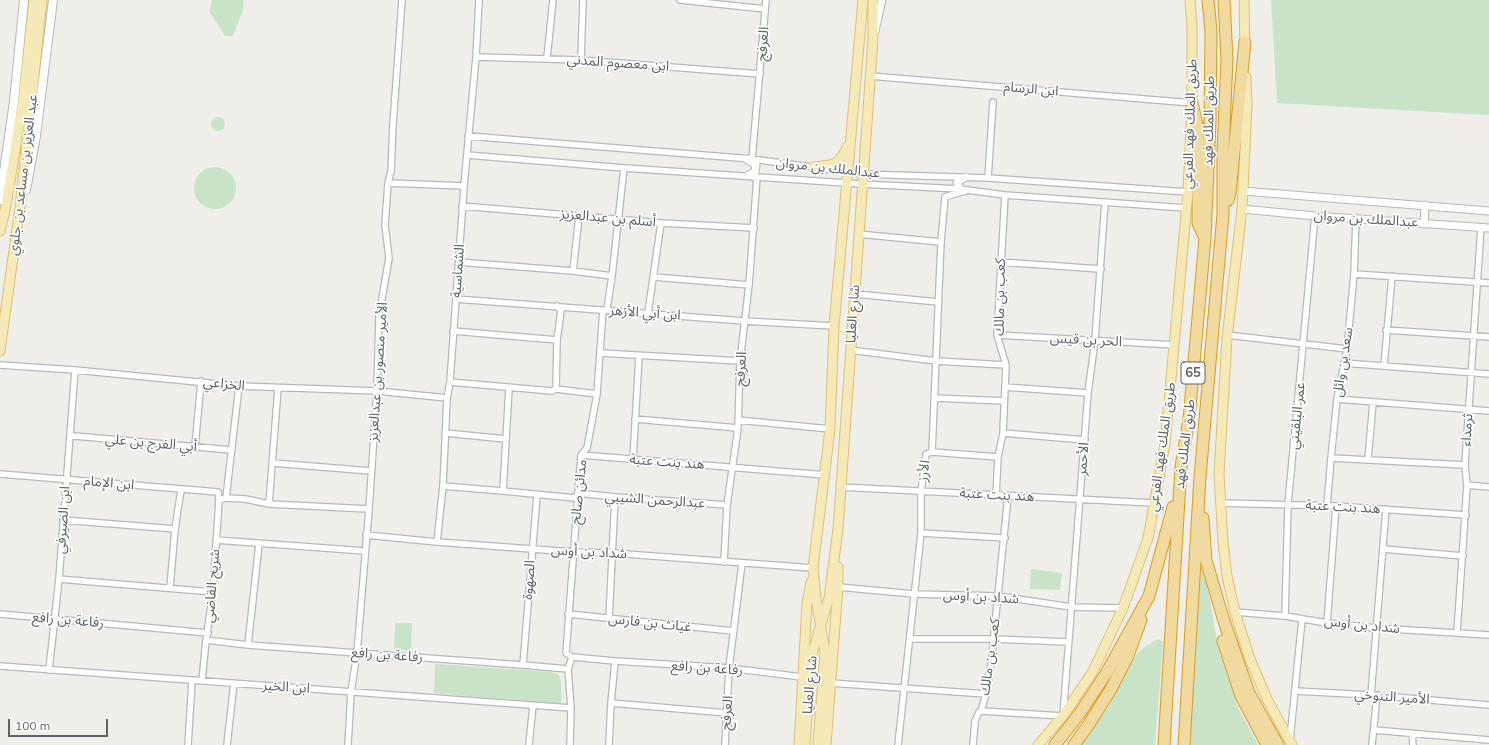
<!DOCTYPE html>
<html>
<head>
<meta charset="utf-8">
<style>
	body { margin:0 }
	#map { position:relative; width:1489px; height:745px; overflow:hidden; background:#efeee8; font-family:Mulish,sans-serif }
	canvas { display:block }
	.scale { position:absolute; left:8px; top:719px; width:100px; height:18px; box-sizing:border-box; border:2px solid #5f6366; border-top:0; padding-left:5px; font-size:12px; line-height:14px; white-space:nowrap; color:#5f6366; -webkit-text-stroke:3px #fff; paint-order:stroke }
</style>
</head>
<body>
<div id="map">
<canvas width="1489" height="745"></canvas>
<div class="scale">100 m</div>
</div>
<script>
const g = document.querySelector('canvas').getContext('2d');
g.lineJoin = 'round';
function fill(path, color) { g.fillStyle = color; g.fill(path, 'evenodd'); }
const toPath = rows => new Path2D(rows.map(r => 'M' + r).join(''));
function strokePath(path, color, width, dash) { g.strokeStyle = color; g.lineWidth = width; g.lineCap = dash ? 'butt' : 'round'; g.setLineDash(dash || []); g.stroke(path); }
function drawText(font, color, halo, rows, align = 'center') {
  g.font = font + ' Mulish,"Noto Sans Arabic",sans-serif'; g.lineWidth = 3.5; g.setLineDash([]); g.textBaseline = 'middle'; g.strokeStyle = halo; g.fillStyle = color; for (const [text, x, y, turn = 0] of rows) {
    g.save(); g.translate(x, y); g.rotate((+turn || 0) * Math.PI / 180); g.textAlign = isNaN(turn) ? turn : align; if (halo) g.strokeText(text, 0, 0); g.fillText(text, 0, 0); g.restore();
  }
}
fill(toPath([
	[212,0,244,0,243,10,233,36,225,36,209,11],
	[1271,0,1489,0,1489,115,1277,103],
	'211 124a7 7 0 1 1 14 0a7 7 0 1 1-14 0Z',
	'194 188a21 21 0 1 1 42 0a21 21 0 1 1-42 0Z',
	[1202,554,1216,635,1238,708,1258,745,1185,745],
	[1031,569,1062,573,1060,590,1030,589],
	[395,623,412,623,411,651,394,649],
	[1158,639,1163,642,1155,745,1081,745,1109,705,1136,655,1146,646],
	[435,664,553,672,558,675,561,680,561,704,434,693]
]), '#c9e3c8');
const minor = toPath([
	[680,0,765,9],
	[476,57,581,60,760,74],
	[547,58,553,0],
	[581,60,583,0],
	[870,76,1192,103],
	[468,136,752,159,862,174,988,178,1188,192],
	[467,155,624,168,861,184,960,189,1005,195,1186,208],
	[752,159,766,0],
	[988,178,993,102],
	[388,183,464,186],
	[462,206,661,223,754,228],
	[858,234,941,242],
	[459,262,573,271,612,276],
	[1000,262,1101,269],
	[573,271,579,216],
	[1354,274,1489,283],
	[654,277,749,285],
	[855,294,938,302],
	[456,299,744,321,834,326],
	[607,309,612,276,624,168],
	[603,310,597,394,587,448,581,455,566,653,572,657,615,661,729,668,802,677],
	[648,313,661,223],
	[1386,330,1489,337],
	[453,331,557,340],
	[997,335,1175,345],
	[1227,335,1347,349],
	[850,350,936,361,1006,365],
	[600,353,740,361],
	[1344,363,1489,374],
	[0,365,75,370,239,386,377,391,447,398],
	[1384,366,1392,276],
	[450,382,552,391,556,389,597,394],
	[1005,387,1088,393],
	[556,389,557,340,561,311,557,306],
	[935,398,1004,401],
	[1337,399,1489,411],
	[635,419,738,428],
	[738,420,830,429],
	[445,433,506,439],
	[1003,433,1085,440],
	[70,437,75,436,231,450],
	[195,447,201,381],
	[932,452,998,457],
	[581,455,825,475],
	[1331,458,1465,465],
	[633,460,639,356],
	[1368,460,1373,402],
	[273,463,371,471],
	[0,474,218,492,219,500,213,592,206,640,202,681],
	[1467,485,1489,487],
	[443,486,503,491,575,498,578,493,615,497,727,505],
	[840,487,1154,503],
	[503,491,509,388],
	[996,495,998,457,1003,433,1005,387,1006,365,997,335,1005,195],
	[226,498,239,386],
	[219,500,226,498,245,499,269,504,369,509],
	[1220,503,1336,506,1466,515],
	[269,504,278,388],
	[1327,506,1331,458,1337,399,1347,349,1354,274,1356,218],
	[63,520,175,529],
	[921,533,1005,538],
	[366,535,437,542,573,552,612,553,813,568],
	[216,540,365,551],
	[437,542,443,486,447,398,450,382,464,186,476,57,479,0],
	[1383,549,1463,556],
	[724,562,727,505,738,428,740,361,749,285,757,177],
	[59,579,213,592],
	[838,587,914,594,998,596,1071,607,1123,608],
	[170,588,175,529,181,490],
	[1235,612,1285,616,1327,623,1376,628,1489,635],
	[0,614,208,633],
	[568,614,733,631],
	[1285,616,1288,504,1315,216],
	[609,619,615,497],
	[1327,623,1336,506],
	[1457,633,1467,485,1465,465,1481,227],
	[910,639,994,639,1068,642],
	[206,640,248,645,523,665,568,669],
	[248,645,259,544],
	[523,665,537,495],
	[0,666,571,708],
	[49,670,59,579,75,370],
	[831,683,986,694],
	[1295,691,1371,695,1489,705],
	[1371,695,1386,509],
	[611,703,727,713],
	[981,711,1063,716,1088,393,1095,340,1105,202],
	[1374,730,1489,740],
	[1412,733,1413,745],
	[1290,740,1302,619],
	[188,745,192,680],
	[227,745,234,683],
	[348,745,351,692,357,653,369,509,377,391,379,316,389,258,385,225,388,183,391,171,393,125,402,0],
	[529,745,533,705],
	[570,745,571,708,568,669,572,657],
	[609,745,611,703,615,661],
	[725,745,729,668,742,563],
	[898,745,921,533,921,492,926,454,932,452,941,242,945,197,965,191],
	[973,745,975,721,979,712,981,711,986,694,991,664,1008,496],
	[1372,745,1377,695]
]);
const tertiary = toPath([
	[875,31,882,0],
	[746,159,756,165,755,172,747,176],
	[960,189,957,183,960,180,966,177],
	[1243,191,1489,211],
	[1242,209,1315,216,1489,228],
	[1424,224,1425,205]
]);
const secondary = toPath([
	[26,190,36,136,53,0],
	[0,200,14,101,24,0]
]);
const primary = toPath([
	[1244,0,1245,48],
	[1246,77,1247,106,1242,209,1227,338,1219,474,1223,542,1227,576,1235,612,1250,659,1268,701,1292,745],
	[813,167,830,165,836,163,843,155,848,146],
	[0,231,5,211,23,102,34,0],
	[0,351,20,207,42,0],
	[799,745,807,603,811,582],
	[805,745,812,654,829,598,838,529,873,39,873,0],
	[818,745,825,652,816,598,813,568,830,429,834,326,863,0],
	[826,745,838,587,838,567],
	[1038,745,1063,716,1093,671,1123,608,1148,538,1165,444,1188,192,1192,103,1192,27,1190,0]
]);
const motorway = toPath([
	[1192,103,1197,125,1198,136,1198,223,1204,236],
	[1228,200,1230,193,1245,42],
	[1203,518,1206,560,1224,621,1249,693,1278,745],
	[1223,641,1241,696,1267,745],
	[1055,745,1080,713,1107,672,1149,596,1173,507],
	[1074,745,1089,724,1111,689,1127,658,1141,620],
	[1164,745,1181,467,1189,419,1205,238,1210,122,1211,31,1208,0],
	[1184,745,1200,477,1223,214,1223,152,1227,59,1224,0]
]);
strokePath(minor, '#b5b8bb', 8);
strokePath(tertiary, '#b5b8bb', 9);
strokePath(secondary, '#b4b7ba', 10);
strokePath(primary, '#e0bf71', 11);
strokePath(motorway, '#da9c1e', 13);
strokePath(minor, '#fff', 5.5);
strokePath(tertiary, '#fff', 7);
strokePath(secondary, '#fff', 8);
strokePath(primary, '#f5eab7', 9);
strokePath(motorway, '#f0da9f', 11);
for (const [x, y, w] of [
	[1193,373,24]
]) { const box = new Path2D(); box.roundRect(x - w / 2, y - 11, w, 22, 3); g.fillStyle = '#fff'; g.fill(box); strokePath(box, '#5f6366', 1); }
drawText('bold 13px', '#5f6366', null, [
	["65",1193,373]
]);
drawText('14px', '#5f6366', '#fff', [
	["العرفج",763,44,-86],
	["ابن معصوم المدني",618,63,4],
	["ابن الرسام",1031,89,5],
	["طريق الملك فهد",1209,121,-89],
	["طريق الملك فهد الفرعي",1190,124,-88],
	["عبدالملك بن مروان",828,168,6],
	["عبد العزيز بن مساعد بن جلوي",23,175,-83],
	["أسلم بن عبدالعزيز",608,218,5],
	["عبدالملك بن مروان",1366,219,4],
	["الشماسية",458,271,-86],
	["كعب بن مالك",1000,297,-89],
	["ابن أبي الأزهر",645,313,4],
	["شارع العليا",853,314,-86],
	["الحر بن قيس",1086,340,3],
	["سعد بن وائل",1343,362,-81],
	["العرفج",741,369,-87],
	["الأمير منصور بن عبدالعزيز",378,372,-86],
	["الخزاعي",224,384,6],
	["عمر البلقيني",1297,416,-84],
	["ثرمداء",1467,430,-86],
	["أبي الفرج بن علي",151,443,5],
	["طريق الملك فهد",1185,444,-83],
	["طريق الملك فهد الفرعي",1162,447,-82],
	["الأحمر",1083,459,-85],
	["هند بنت عتبة",667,462,4],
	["الأرز",924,471,-82],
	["ابن الإمام",109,483,5],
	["مدائن صالح",579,492,-84],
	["هند بنت عتبة",997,495,3],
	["عبدالرحمن الشيبي",655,500,4],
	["هند بنت عتبة",1343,507,3],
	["ابن الصيرفي",63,520,-86],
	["شداد بن أوس",589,552,3],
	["الصهوة",529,580,-86],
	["شريح القاضي",212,586,-85],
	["شداد بن أوس",981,597,3],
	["رفاعة بن رافع",68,620,5],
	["غياث بن فارس",650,623,6],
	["شداد بن أوس",1362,625,6],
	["رفاعة بن رافع",387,655,4],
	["كعب بن مالك",990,657,-82],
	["رفاعة بن رافع",707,668,4],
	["شارع العليا",810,685,-85],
	["ابن الخير",286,687,4],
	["الأمير التنوخي",1392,697,4],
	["العرفج",727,713,-86]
]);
</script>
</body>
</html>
